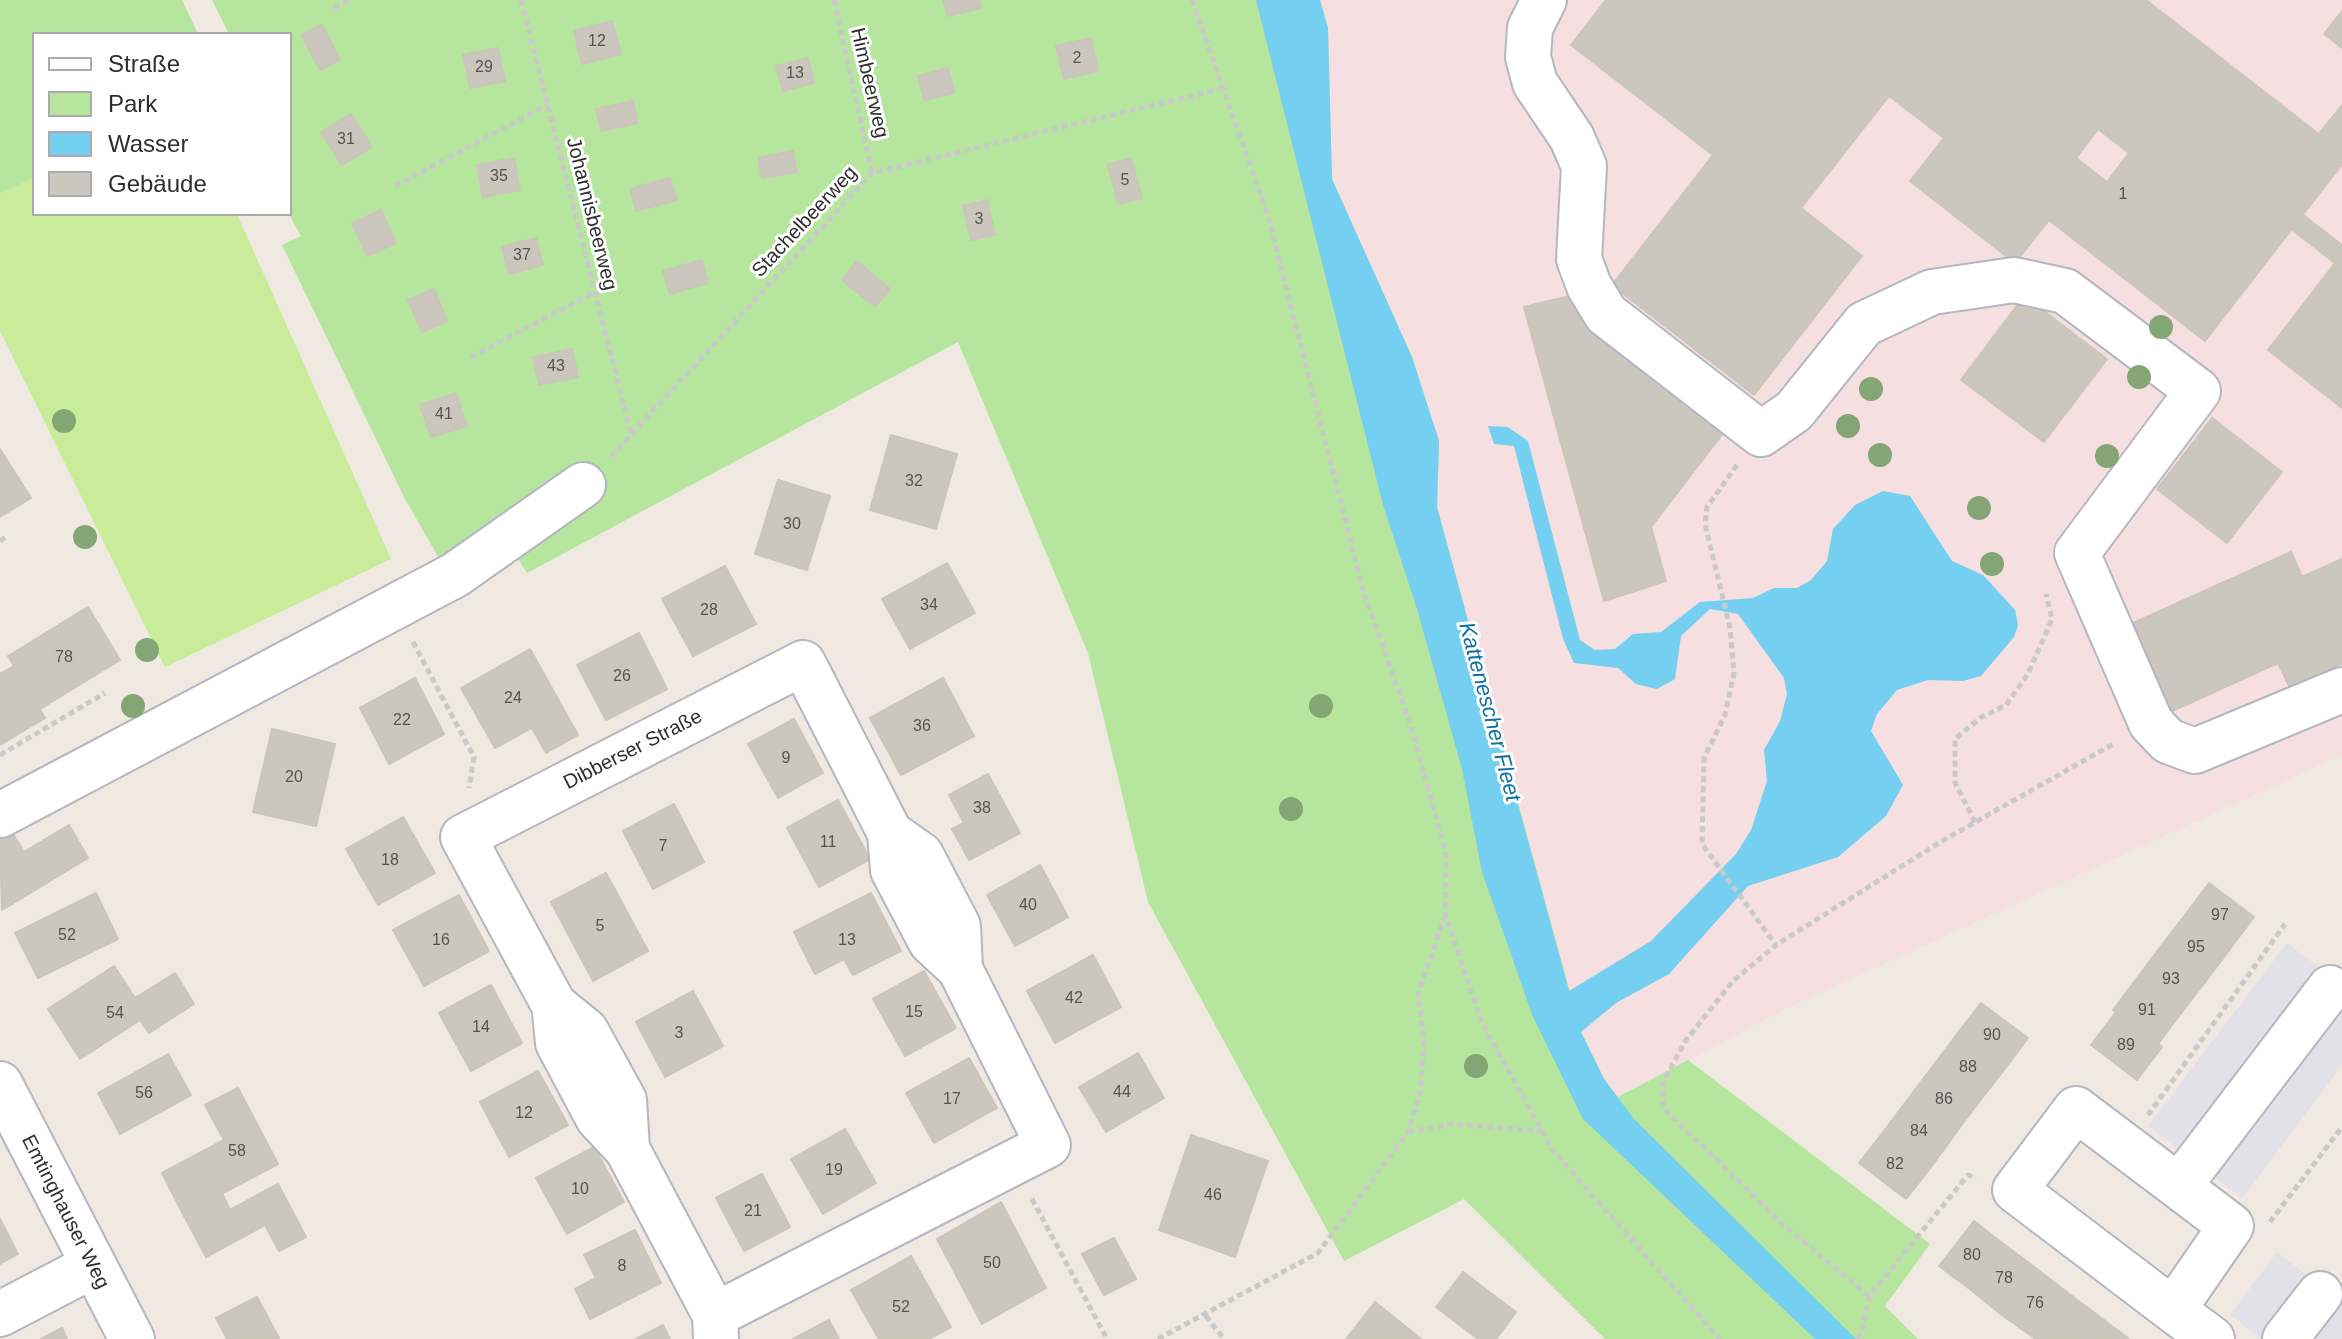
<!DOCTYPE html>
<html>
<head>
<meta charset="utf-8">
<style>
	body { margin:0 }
	#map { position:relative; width:2342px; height:1339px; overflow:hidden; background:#efe9e1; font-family:Arial,sans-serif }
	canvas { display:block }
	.legend { position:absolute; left:32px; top:32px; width:260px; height:184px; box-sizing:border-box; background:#fff; border:2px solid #ababab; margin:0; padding:10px 14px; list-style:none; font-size:24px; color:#2e2e2e }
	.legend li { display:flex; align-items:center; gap:16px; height:40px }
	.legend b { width:40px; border:2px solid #ababab }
</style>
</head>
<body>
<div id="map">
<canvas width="2342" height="1339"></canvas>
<ul class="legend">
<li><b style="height:10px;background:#fff"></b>Straße</li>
<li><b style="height:22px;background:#b6e59e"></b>Park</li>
<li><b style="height:22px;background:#75cff0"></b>Wasser</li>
<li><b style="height:22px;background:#cbc7bf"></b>Gebäude</li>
</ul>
</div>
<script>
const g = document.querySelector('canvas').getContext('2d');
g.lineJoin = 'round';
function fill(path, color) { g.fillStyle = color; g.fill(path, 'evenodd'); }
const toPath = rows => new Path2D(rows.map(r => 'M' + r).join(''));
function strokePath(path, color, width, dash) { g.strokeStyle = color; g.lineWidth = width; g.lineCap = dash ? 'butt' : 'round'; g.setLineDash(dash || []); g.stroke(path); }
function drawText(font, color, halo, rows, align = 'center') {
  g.font = font + ' Arial,sans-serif'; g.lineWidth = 6; g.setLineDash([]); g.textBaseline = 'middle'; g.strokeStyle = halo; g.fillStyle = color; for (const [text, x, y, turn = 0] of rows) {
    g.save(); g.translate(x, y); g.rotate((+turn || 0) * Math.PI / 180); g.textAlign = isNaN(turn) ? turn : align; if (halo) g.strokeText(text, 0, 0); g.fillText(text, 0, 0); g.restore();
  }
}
fill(toPath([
	[2287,943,2342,985,2342,1065,2242,1198,2148,1126],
	[2277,1252,2342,1302,2342,1339,2262,1339,2230,1315]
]), '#e3e1e8');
fill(toPath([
	[1320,0,2342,0,2342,755,1787,1008,1618,1098,1604,1079,1581,1032,1437,507,1438,441,1412,357,1332,179,1328,28]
]), '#f5dfe0');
fill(toPath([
	[0,0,182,0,198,34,34,34,34,178,0,194],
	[212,0,1320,0,1328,28,1332,179,1412,357,1439,441,1437,507,1581,1032,1604,1079,1618,1097,1688,1060,1930,1244,1885,1306,1918,1339,1605,1339,1464,1199,1344,1261,1148,902,1088,653,958,342,527,573,518,559,457,590,404,497,282,245,301,236,289,214,290,34,229,34]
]), '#b6e59e');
fill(toPath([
	[34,178,34,214,237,214,391,559,165,667,0,331,0,194]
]), '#c9ec9a');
fill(toPath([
	[1256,0,1320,0,1328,28,1332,179,1412,357,1439,441,1437,507,1569,991,1651,941,1736,854,1751,830,1767,781,1764,750,1780,721,1787,694,1784,678,1738,614,1710,609,1681,636,1675,679,1657,689,1636,684,1618,668,1574,663,1563,639,1514,446,1494,444,1488,426,1508,427,1528,441,1580,640,1595,650,1615,649,1633,634,1661,632,1700,602,1753,598,1774,588,1797,588,1811,580,1827,561,1833,529,1855,505,1883,491,1910,496,1952,561,1983,575,2015,610,2018,625,2014,637,1981,676,1963,681,1928,680,1897,690,1877,714,1871,731,1903,785,1886,816,1838,857,1748,886,1669,974,1616,1003,1581,1032,1604,1079,1634,1119,1856,1339,1815,1339,1583,1119,1533,1017,1482,872,1462,769,1417,609,1383,505]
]), '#75cff0');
const building = toPath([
	[943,0,979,0,981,8,948,16,943,0],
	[1606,0,2146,0,2342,152,2342,164,2205,341,2049,220,2015,263,1910,181,1944,138,1889,96,1801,208,1862,256,1754,395,1612,285,1713,155,1571,45,1606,0],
	[2098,129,2129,153,2107,182,2076,158,2098,129],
	[2342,11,2342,48,2324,34,2342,11],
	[612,21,621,54,582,64,574,31,612,21],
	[322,25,340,60,320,70,301,35,322,25],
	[1091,38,1098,71,1064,79,1056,46,1091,38],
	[498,48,505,81,470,88,463,55,498,48],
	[808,58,814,83,783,91,776,66,808,58],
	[948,68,954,93,924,100,918,76,948,68],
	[633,101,637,123,601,131,596,109,633,101],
	[2342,105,2342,152,2319,134,2342,105],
	[351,114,372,147,342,165,321,132,351,114],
	[793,151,797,172,762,178,758,158,793,151],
	[514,158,520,190,483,197,477,165,514,158],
	[1131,158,1142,198,1118,204,1108,165,1131,158],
	[670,178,677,200,636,211,630,189,670,178],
	[987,200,995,235,971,240,963,206,987,200],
	[381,210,396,243,367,256,352,223,381,210],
	[2303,215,2342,245,2342,254,2335,263,2291,229,2303,215],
	[536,238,543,265,509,274,502,247,536,238],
	[2342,254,2342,408,2268,350,2342,254],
	[702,260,708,283,670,294,663,271,702,260],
	[857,261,890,289,875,307,842,280,857,261],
	[434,289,447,321,422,332,408,300,434,289],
	[1586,292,1724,432,1651,527,1666,581,1604,601,1524,307,1586,292],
	[2024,296,2107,359,2044,442,1961,380,2024,296],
	[572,349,578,377,539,385,533,357,572,349],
	[456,393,467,426,431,437,420,405,456,393],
	[2212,418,2282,472,2227,543,2157,489,2212,418],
	[891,435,957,454,936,529,870,510,891,435],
	[0,449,31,498,0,517,0,449],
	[778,480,830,496,807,570,755,554,778,480],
	[2291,552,2302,577,2342,559,2342,664,2290,688,2278,663,2170,712,2131,624,2291,552],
	[947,563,975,613,910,649,882,599,947,563],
	[725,566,756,624,693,656,662,599,725,566],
	[88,607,120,660,40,709,8,656,88,607],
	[639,633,667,689,606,720,577,665,639,633],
	[530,649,564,710,495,748,461,688,530,649],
	[14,666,45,718,0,745,0,674,14,666],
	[415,678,444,734,389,764,360,708,415,678],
	[943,678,974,736,901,775,870,718,943,678],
	[564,710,578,735,546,753,532,728,564,710],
	[794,719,823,773,778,798,748,744,794,719],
	[272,729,335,744,316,826,253,812,272,729],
	[988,774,1020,833,969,860,952,829,964,823,949,795,988,774],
	[838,800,870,859,819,887,787,828,838,800],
	[674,804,704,862,653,889,623,831,674,804],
	[403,817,435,873,378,905,346,849,403,817],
	[69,825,88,858,2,910,0,840,12,832,24,852,69,825],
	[1040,865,1068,917,1015,946,987,895,1040,865],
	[606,873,648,951,593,981,551,902,606,873],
	[2209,883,2254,917,2230,949,2185,915,2209,883],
	[96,893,118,939,38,978,15,933,96,893],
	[871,893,901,951,853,975,844,959,815,974,794,932,871,893],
	[459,895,489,951,424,986,393,930,459,895],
	[2185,915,2230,949,2206,981,2161,946,2185,915],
	[2161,946,2206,981,2182,1012,2137,978,2161,946],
	[1093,955,1121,1007,1055,1043,1027,991,1093,955],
	[114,966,135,998,175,973,194,1004,149,1033,140,1020,80,1059,48,1009,114,966],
	[924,971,956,1028,905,1056,873,999,924,971],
	[2137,978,2182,1012,2158,1044,2113,1010,2137,978],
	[491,985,522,1043,471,1071,439,1013,491,985],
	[693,991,723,1046,665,1077,636,1022,693,991],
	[1981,1003,2028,1038,2004,1070,1957,1034,1981,1003],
	[2116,1012,2162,1047,2137,1080,2091,1045,2116,1012],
	[1957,1034,2004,1070,1979,1102,1933,1066,1957,1034],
	[1138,1053,1164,1098,1106,1132,1079,1087,1138,1053],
	[168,1054,191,1095,120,1134,98,1093,168,1054],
	[969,1058,997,1108,934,1143,906,1093,969,1058],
	[1933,1066,1979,1102,1955,1134,1908,1099,1933,1066],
	[538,1071,568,1125,509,1157,480,1102,538,1071],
	[238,1088,278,1164,183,1214,162,1173,224,1140,205,1105,238,1088],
	[1908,1099,1955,1134,1931,1167,1884,1131,1908,1099],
	[845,1129,876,1183,823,1214,791,1159,845,1129],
	[1884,1131,1931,1167,1906,1199,1859,1163,1884,1131],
	[1191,1135,1268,1161,1235,1257,1159,1230,1191,1135],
	[594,1147,624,1202,567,1234,536,1178,594,1147],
	[762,1174,790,1227,744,1251,716,1198,762,1174],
	[278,1184,306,1237,279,1251,265,1225,206,1257,183,1214,222,1193,230,1210,278,1184],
	[1001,1202,1046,1288,982,1324,937,1239,1001,1202],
	[0,1219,18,1254,0,1264,0,1219],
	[1974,1221,2005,1245,1971,1290,1939,1266,1974,1221],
	[635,1230,661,1283,590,1319,575,1289,596,1278,584,1255,635,1230],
	[1114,1238,1136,1279,1104,1295,1082,1254,1114,1238],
	[2005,1245,2037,1269,2002,1315,1971,1290,2005,1245],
	[911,1256,951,1327,929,1339,879,1339,851,1290,911,1256],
	[2037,1269,2068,1293,2034,1338,2002,1315,2037,1269],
	[1463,1272,1516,1312,1496,1339,1478,1339,1436,1307,1463,1272],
	[2068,1293,2100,1317,2083,1339,2035,1339,2068,1293],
	[257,1297,279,1338,227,1339,216,1318,257,1297],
	[1375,1302,1421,1339,1346,1339,1375,1302],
	[2100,1317,2129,1339,2083,1339,2100,1317],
	[829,1320,839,1339,793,1339,829,1320],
	[663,1325,670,1339,636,1339,663,1325],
	[62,1328,67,1339,41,1339,62,1328]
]);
fill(building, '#cbc7bf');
strokePath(building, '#cbc5ba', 2);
const minor = toPath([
	[1544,0,1530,28,1528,57,1535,83,1572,138,1584,166,1579,259,1589,286,1606,314,1761,434,1794,411,1864,324,1932,292,2014,280,2065,291,2198,391,2077,553,2151,723,2168,741,2195,751,2342,690],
	[0,815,455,575,583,485],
	[890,833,893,870,931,942,960,969],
	[555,1012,558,1043,598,1118,627,1149],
	[0,1084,132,1339],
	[2179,1186,2330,988],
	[2173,1310,2231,1226,2076,1109,2015,1190,2173,1310,2212,1339],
	[0,1314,92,1266],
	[715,1315,1048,1145,960,969,958,926,921,855,890,833,803,663,463,837,554,1005,586,1031,624,1100,627,1149,715,1315,716,1339],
	[2285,1339,2320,1294]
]);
strokePath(minor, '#b4b7c1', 48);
strokePath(toPath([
	[521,0,631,434],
	[834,0,872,173],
	[1192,0,1268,216,1364,594,1409,720,1446,852,1445,914,1482,1023,1553,1151,1720,1339],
	[334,8,349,0],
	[395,186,547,105],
	[471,357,593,293],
	[611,456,872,173,1220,89],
	[1737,465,1707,507,1705,524,1730,628,1734,673,1725,715,1704,758,1702,844,1776,945],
	[0,541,6,537],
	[413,642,474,757,469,788],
	[0,755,105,693],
	[1975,822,1955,783,1955,739,1980,718,2006,705,2028,674,2052,619,2046,594],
	[2148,1115,2285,924],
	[1408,1132,1453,1124,1541,1131],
	[1032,1199,1107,1339],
	[2270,1222,2342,1127],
	[1869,1296,1785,1226,1664,1109,1662,1084,1686,1040,1733,981,1776,945,1942,841,2115,743],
	[1206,1316,1224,1339],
	[1158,1339,1318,1253,1408,1132,1420,1094,1424,1041,1418,994,1445,916],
	[1857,1339,1862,1332,1869,1296,1968,1175,1976,1178]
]), '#c9c9c9', 5, [6, 4]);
strokePath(minor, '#fff', 44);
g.fillStyle = '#84a574';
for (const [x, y] of [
	[2161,327],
	[2139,377],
	[1871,389],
	[64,421],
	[1848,426],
	[1880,455],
	[2107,456],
	[1979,508],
	[85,537],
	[1992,564],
	[147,650],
	[133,706],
	[1321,706],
	[1291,809],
	[1476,1066]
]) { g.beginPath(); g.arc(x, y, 12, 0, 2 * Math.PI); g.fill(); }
drawText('16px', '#555452', null, [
	["12",597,42],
	["2",1077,59],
	["29",484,68],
	["13",795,74],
	["31",346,140],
	["35",499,177],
	["5",1125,181],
	["1",2123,195],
	["3",979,220],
	["37",522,256],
	["43",556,367],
	["41",444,415],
	["32",914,482],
	["30",792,525],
	["34",929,606],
	["28",709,611],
	["78",64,658],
	["26",622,677],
	["24",513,699],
	["22",402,721],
	["36",922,727],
	["9",786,759],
	["20",294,778],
	["38",982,809],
	["11",828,843],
	["7",663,847],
	["18",390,861],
	["40",1028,906],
	["97",2220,916],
	["5",600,927],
	["52",67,936],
	["16",441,941],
	["13",847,941],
	["95",2196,948],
	["93",2171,980],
	["42",1074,999],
	["91",2147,1011],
	["15",914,1013],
	["54",115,1014],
	["14",481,1028],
	["3",679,1034],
	["90",1992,1036],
	["89",2126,1046],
	["88",1968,1068],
	["44",1122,1093],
	["56",144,1094],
	["17",952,1100],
	["86",1944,1100],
	["12",524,1114],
	["84",1919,1132],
	["58",237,1152],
	["82",1895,1165],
	["19",834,1171],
	["10",580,1190],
	["46",1213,1196],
	["21",753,1212],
	["80",1972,1256],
	["50",992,1264],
	["8",622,1267],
	["78",2004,1279],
	["76",2035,1304],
	["52",901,1308]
]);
drawText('20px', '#2e2e2e', '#fff', [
	["Himbeerweg",869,83,77],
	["Johannisbeerweg",591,214,76],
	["Stachelbeerweg",805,222,-47],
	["Dibberser Straße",633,750,-27],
	["Emtinghauser Weg",65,1212,63]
]);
drawText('italic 22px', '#0d6fa3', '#fff', [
	["Kattenescher Fleet",1489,712,75]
]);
</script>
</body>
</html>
